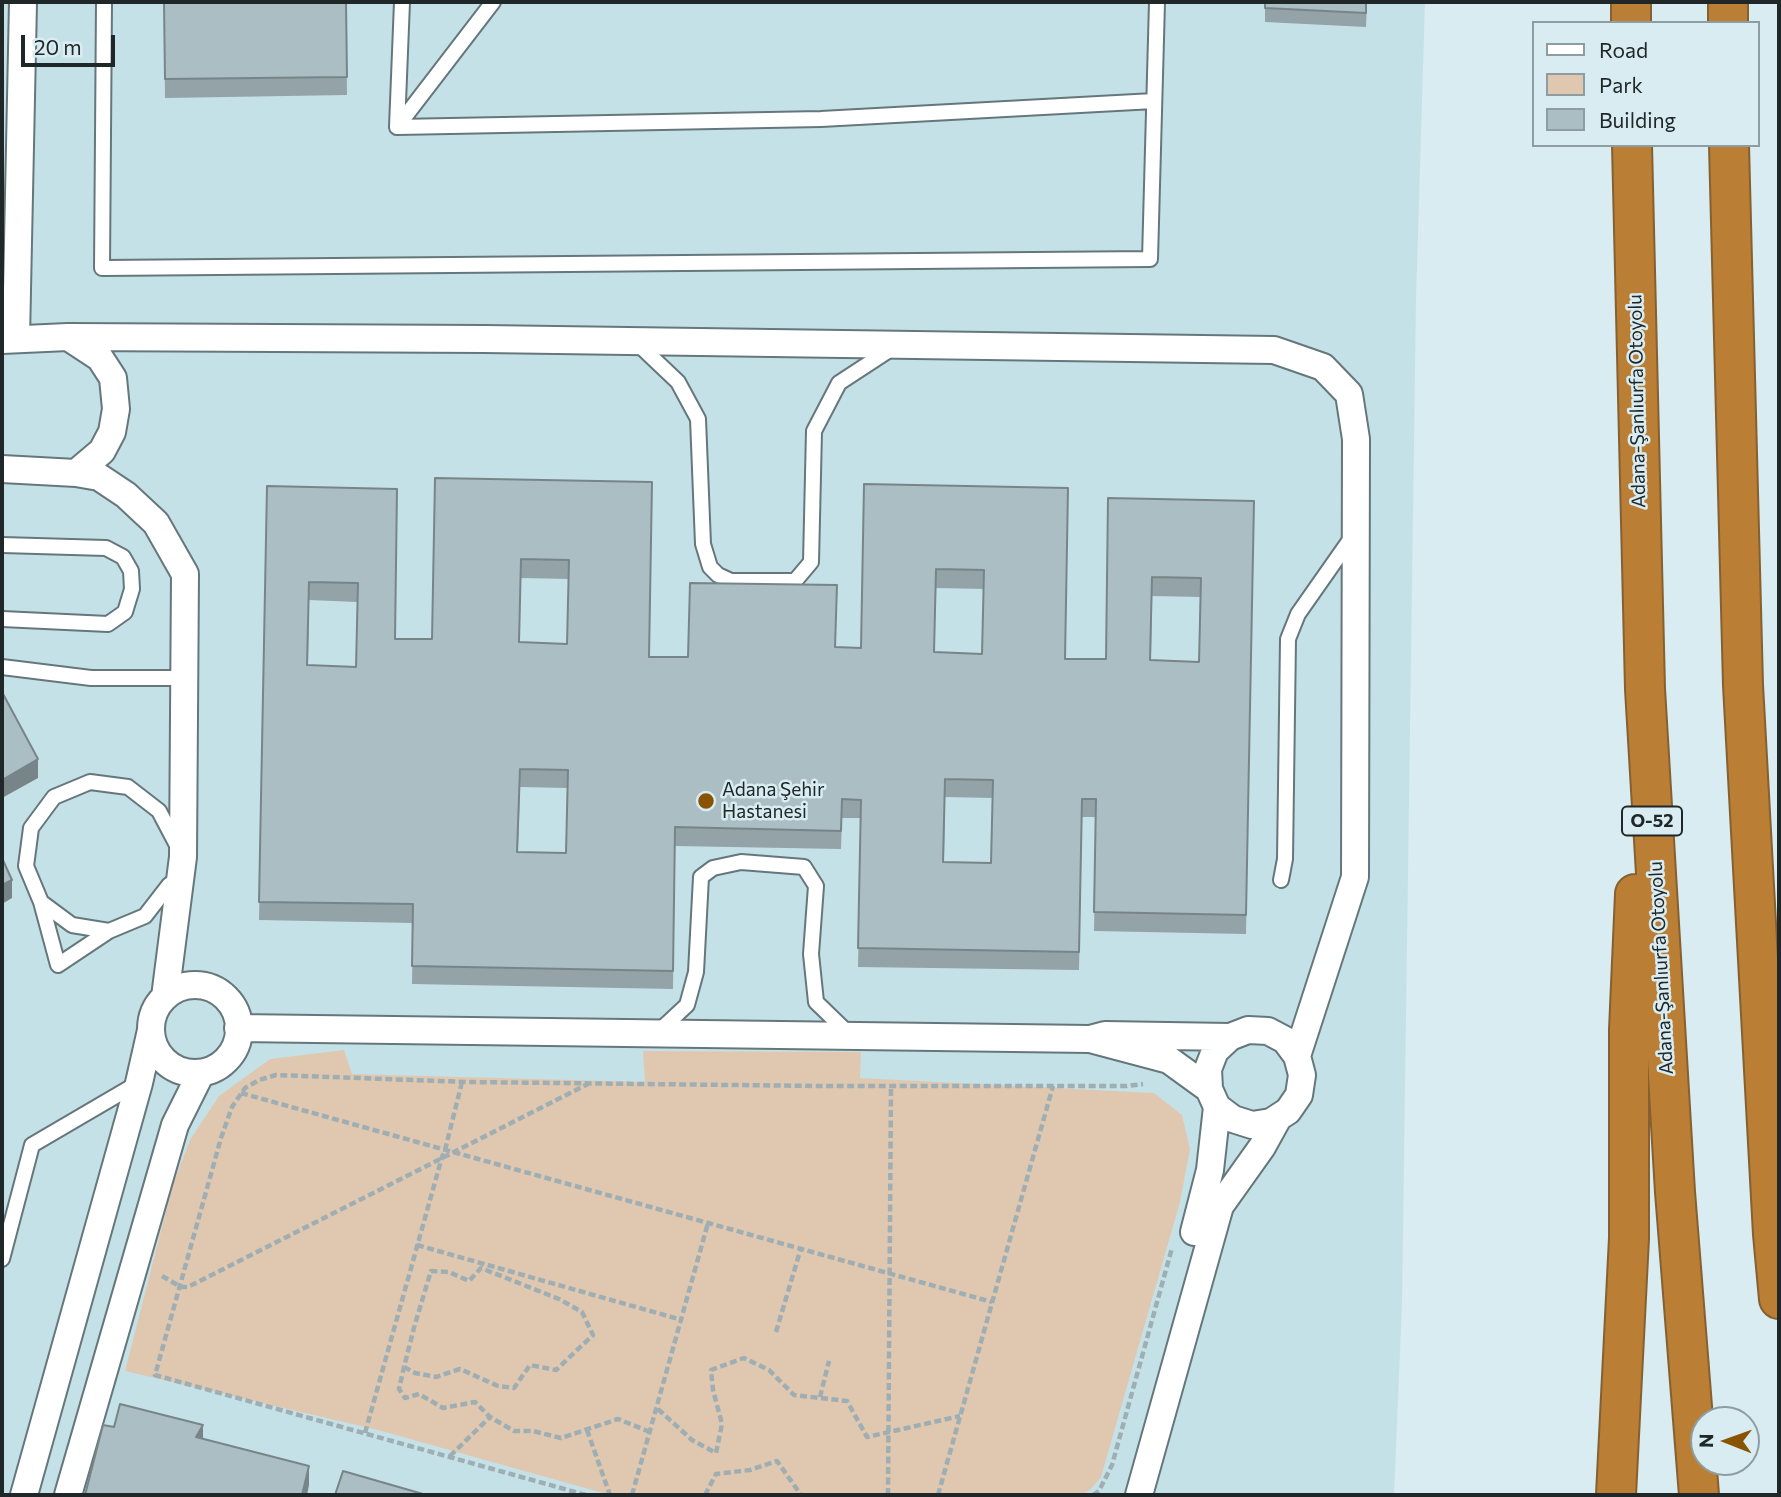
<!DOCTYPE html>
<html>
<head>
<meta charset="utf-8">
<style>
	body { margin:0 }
	#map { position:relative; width:1781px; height:1497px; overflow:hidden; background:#d8ecf1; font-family:Commissioner,sans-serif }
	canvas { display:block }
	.frame { position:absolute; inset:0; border:4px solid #202729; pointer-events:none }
	.legend { position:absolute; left:1532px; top:21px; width:228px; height:126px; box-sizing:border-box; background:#d8ecf1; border:2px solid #8e9da1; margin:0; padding:9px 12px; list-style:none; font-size:21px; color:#202729 }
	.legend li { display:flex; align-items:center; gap:14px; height:35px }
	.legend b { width:35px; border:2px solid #8e9da1 }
	.north { position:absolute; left:1690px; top:1406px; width:70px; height:70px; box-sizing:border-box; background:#d8ecf1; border:2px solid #8e9da1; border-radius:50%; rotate:271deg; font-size:19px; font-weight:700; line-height:28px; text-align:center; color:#202729 }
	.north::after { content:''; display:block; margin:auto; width:24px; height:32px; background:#895402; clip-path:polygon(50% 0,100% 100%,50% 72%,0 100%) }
	.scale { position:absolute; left:21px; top:35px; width:94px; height:32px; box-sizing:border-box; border:4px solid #202729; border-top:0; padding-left:9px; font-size:21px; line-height:24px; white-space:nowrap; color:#202729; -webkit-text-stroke:5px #d8ecf1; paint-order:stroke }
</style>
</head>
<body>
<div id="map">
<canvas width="1781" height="1497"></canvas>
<div class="frame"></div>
<ul class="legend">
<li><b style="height:9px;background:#fff"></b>Road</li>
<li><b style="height:19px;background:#e0c8b0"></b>Park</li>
<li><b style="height:19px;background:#abbec3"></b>Building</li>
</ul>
<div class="north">N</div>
<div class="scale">20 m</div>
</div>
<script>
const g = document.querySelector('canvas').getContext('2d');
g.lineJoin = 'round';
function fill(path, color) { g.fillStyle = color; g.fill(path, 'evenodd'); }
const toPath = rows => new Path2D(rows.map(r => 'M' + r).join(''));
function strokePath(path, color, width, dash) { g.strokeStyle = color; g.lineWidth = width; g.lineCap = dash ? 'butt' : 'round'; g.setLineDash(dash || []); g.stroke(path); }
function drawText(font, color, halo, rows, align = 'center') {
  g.font = font + ' Commissioner,sans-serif'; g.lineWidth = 5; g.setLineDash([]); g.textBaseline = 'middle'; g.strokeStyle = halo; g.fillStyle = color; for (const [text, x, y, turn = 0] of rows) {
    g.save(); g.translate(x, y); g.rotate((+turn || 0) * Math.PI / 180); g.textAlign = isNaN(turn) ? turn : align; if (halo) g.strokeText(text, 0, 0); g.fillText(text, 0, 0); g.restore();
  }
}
fill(toPath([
	[2,2,1425,2,1416,299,1402,1303,1394,1495,2,1495]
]), '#c5e1e8');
fill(toPath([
	[344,1050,352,1074,645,1082,643,1051,861,1052,860,1078,1154,1093,1182,1115,1190,1149,1180,1202,1101,1477,1090,1490,1082,1495,610,1495,378,1430,125,1371,173,1184,190,1140,219,1096,270,1059]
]), '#e0c8b0');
const service = toPath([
	[104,2,102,268,1150,259,1157,2],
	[402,2,397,127,821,119,1154,101],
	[397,127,493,2],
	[637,343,678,382,698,419,703,544,710,567,718,575,731,581,795,581,811,562,814,431,839,383,894,347],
	[2,545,106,548,123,557,131,571,132,589,125,612,108,624,2,619],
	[2,667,91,678,184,678],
	[178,879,169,885,145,916,109,931,72,925,41,902,26,866,31,828,54,797,90,782,128,787,159,811,179,849],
	[1281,880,1285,859,1288,639,1298,614,1352,537],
	[41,902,58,965,109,931],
	[657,1033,687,1005,696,972,701,877,713,868,741,862,804,867,816,886,811,954,816,1002,850,1035],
	[2,1259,32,1145,138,1083]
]);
const minor = toPath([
	[68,337,100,358,113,378,116,409,112,432,102,451,76,473],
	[16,338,23,2],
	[2,340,68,337,484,339,1274,350,1323,367,1349,394,1356,439,1355,877,1297,1056],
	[2,469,76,473,99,477,126,495,156,523,185,574,183,857,165,997],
	'151 1029a44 44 0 1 1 88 0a44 44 0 1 1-88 0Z',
	[238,1028,1090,1039],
	[1209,1089,1208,1069,1215,1051,1230,1037,1248,1030,1268,1031,1285,1040,1297,1056,1302,1075,1299,1095,1288,1111,1271,1122,1252,1125,1233,1119,1217,1107,1209,1089,1169,1060,1090,1039,1105,1035,1230,1037],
	[1194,1232,1210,1170,1217,1107],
	[24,1495,139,1083,151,1030],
	[68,1495,175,1125,201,1073],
	[1139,1495,1220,1206,1262,1147,1278,1118]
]);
const motorway = toPath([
	[1631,2,1631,23],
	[1728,2,1728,23],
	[1632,145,1645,689,1675,1192,1699,1495],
	[1729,145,1743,685,1773,1234,1779,1299],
	[1616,1495,1629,1238,1629,1030,1635,894]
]);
strokePath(service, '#65777b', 18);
strokePath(minor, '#65777b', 30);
strokePath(motorway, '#856031', 42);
strokePath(toPath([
	[241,1093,992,1302],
	[417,1245,682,1320],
	[162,1276,181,1287,188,1287,588,1084],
	[776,1332,801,1248],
	[404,1367,415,1373,436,1377,460,1369,498,1386,514,1388,530,1365,556,1370,593,1335,582,1312,559,1299,481,1268,469,1281,449,1272,431,1271,415,1324,404,1367,399,1389,405,1398,419,1394,443,1408,475,1402,490,1417,514,1431,533,1431,561,1438,618,1419,650,1432],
	[820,1397,829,1361],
	[658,1409,692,1440,716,1453,722,1424,713,1390,711,1370,744,1358,769,1370,794,1395,847,1401,867,1437,960,1416],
	[587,1430,610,1495],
	[365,1433,442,1157,445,1150,462,1082],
	[450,1456,490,1417],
	[586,1495,155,1375,221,1138,232,1107,245,1088,259,1080,276,1075,466,1082,820,1086,1127,1086,1143,1084],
	[632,1495,708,1223],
	[705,1495,716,1474,750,1470,777,1461,801,1495],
	[888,1495,891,1086],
	[938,1495,1053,1086],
	[1093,1495,1099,1491,1112,1465,1172,1248]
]), '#9eaeb2', 4.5, [7, 3.5]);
strokePath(service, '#fff', 14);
strokePath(minor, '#fff', 26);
strokePath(motorway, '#bb7e35', 38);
fill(toPath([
	[164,2,346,2,347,95,165,98],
	[1265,2,1367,2,1366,27,1265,22],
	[435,478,652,482,649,657,688,657,836,647,861,648,864,484,1068,488,1065,659,1106,659,1108,498,1254,501,1246,934,1094,931,1096,817,1082,817,1079,970,858,967,861,818,842,818,841,849,675,846,673,989,412,984,413,923,259,920,267,486,397,489,395,639,432,639],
	[521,578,569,579,567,644,519,642],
	[936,588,984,589,982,654,934,652],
	[1152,596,1200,597,1199,662,1151,660],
	[309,600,357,602,356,667,308,665],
	[520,787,567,788,566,853,518,852],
	[945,797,993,798,991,863,944,862]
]), '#93a3a8');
fill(toPath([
	[38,759,38,778,2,798,2,780],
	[12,880,12,898,2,904,2,885],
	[203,1425,203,1444,196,1437],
	[309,1466,309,1485,307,1495,302,1495]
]), '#788588');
const building = toPath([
	[164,2,346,2,347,77,165,79,164,2],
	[1265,2,1366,2,1366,13,1265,8,1265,2],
	[435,478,652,482,649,657,688,657,690,583,837,585,835,647,861,648,864,484,1068,488,1065,659,1106,659,1108,498,1254,501,1246,915,1094,912,1096,799,1082,799,1079,952,858,948,861,800,842,799,841,831,675,827,673,971,412,966,413,904,259,902,267,486,397,489,395,639,432,639,435,478],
	[521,559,569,560,567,644,519,642,521,559],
	[936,569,984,570,982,654,934,652,936,569],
	[1152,577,1201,578,1199,662,1150,660,1152,577],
	[309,582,358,583,356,667,307,665,309,582],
	[520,769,568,770,566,853,517,852,520,769],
	[945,779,993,780,991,863,943,862,945,779],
	[2,692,38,759,2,780,2,692],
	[2,858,12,880,2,885,2,858],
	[120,1404,203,1425,196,1437,309,1466,302,1495,85,1495,103,1425,114,1427,120,1404],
	[343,1471,423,1494,422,1495,335,1495,343,1471]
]);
fill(building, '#abbec3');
strokePath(building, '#788588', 2);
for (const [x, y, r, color] of [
	[706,801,9,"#895402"]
]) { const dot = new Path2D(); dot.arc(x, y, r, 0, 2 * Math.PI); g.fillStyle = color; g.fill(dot); strokePath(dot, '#d8ecf1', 2.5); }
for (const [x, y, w] of [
	[1652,821,60]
]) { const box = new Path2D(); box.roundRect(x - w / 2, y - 14.5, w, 29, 5); g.fillStyle = '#d8ecf1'; g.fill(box); strokePath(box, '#202729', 2); }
drawText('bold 18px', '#202729', null, [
	["O-52",1652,821]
]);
drawText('19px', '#202729', '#d8ecf1', [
	["Adana-Şanlıurfa Otoyolu",1637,401,-91],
	["Adana-Şanlıurfa Otoyolu",1661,968,-93]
]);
drawText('19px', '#202729', '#d8ecf1', [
	["Adana Şehir",722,790],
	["Hastanesi",722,812]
], 'left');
</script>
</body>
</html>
